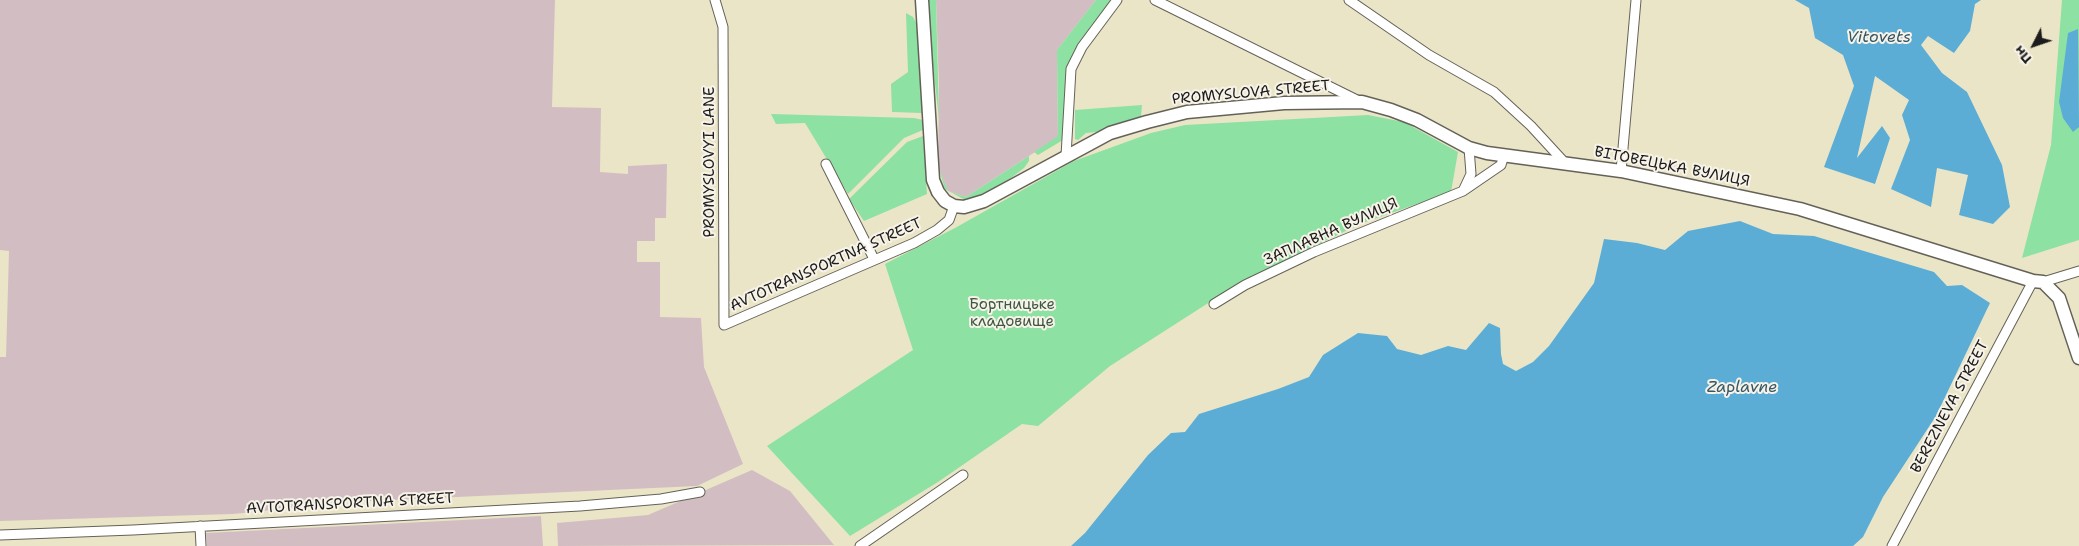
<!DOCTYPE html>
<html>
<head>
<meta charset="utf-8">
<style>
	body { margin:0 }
	#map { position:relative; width:2079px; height:546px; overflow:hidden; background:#ebe5c7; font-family:"Shantell Sans",sans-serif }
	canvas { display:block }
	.north { position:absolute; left:2009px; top:20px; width:50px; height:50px; -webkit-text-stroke:4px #f7f3e8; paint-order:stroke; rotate:229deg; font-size:14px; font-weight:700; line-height:20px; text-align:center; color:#1c1c1c }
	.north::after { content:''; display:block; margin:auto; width:18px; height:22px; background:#1c1c1c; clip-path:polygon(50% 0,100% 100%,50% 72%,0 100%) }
</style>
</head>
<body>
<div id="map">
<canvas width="2079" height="546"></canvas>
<div class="north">Пн</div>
</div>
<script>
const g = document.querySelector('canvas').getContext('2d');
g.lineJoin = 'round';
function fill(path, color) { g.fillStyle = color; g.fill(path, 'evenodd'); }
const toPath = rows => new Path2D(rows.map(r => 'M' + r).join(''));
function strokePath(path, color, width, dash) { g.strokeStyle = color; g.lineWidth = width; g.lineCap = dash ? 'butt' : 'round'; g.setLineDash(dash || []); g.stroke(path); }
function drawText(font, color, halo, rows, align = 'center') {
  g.font = font + ' "Shantell Sans",sans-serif'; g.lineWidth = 4; g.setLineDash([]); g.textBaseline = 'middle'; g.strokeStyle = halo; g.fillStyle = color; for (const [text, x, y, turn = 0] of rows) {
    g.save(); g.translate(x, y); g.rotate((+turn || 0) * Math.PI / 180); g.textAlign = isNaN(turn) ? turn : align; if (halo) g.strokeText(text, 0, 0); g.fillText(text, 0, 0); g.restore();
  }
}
fill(toPath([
	[0,0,555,0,552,107,601,108,600,172,628,174,628,166,667,164,666,218,655,218,655,241,637,241,637,262,660,262,660,317,701,318,704,367,743,464,697,486,348,502,233,514,0,521,0,357,6,357,9,251,0,250],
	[936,0,1096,0,1057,50,1058,137,966,197,948,191,938,166,939,86],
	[752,470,790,491,834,545,558,546,557,523,648,515],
	[541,516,543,546,207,546,206,533]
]), '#d2bec2');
fill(toPath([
	[928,0,936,0,939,119,932,57],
	[1096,0,1114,0,1069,69,1063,140,1038,155,1034,152,1058,136,1057,50],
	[2062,0,2079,0,2079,240,2022,258,2051,145],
	[906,13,913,17,920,30,925,107,922,113,892,112,891,84,908,72],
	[1142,105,1141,116,1106,131,1086,133,1078,140,1075,139,1075,110],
	[771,114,914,118,923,120,923,130,904,138,848,194,805,123,776,124],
	[1368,115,1404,122,1458,152,1451,192,1360,224,1241,282,1110,366,1038,426,1022,424,938,482,850,536,767,446,913,350,885,264,955,228,1074,161,1151,133,1185,125],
	[923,136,927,194,864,221,849,199,907,142],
	[1029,156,1029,161,1024,168,1003,184,967,201,945,189,938,166,948,191,966,197]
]), '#8de1a2');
fill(toPath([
	[1795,0,1981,0,1975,4,1970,31,1954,53,1928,36,1921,45,1942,73,1967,92,2002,165,2010,207,1993,224,1959,215,1968,175,1937,168,1931,207,1891,189,1910,140,1902,115,1909,100,1875,76,1857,158,1882,126,1890,138,1875,184,1824,167,1854,86,1843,55,1815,38,1809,8],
	[2078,29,2079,127,2073,132,2063,118,2059,102,2068,33],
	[1740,221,1773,234,1814,236,1934,272,1947,286,1962,285,1990,303,1936,416,1883,497,1863,537,1853,546,1071,546,1085,533,1148,455,1171,433,1185,432,1199,414,1278,389,1309,377,1323,355,1358,333,1387,336,1397,349,1421,355,1448,346,1466,350,1489,323,1500,328,1501,354,1503,364,1516,371,1533,362,1549,346,1594,283,1604,239,1637,243,1665,250,1688,231]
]), '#5badd6');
const street = toPath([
	[715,0,723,27,724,325,914,243,937,230,949,220,954,206],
	[1155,0,1359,101],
	[1349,0,1429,55,1494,92,1531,126,1565,163],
	[1066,156,1071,69,1082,47,1117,0],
	[826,164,874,259],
	[1621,171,1636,0],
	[1463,191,1471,174,1469,148],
	[2043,282,2079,271],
	[1214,304,1245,285,1314,252,1463,191,1501,165,1504,155],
	[200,526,201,546],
	[0,535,133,530,580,506,661,499,700,492],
	[860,546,963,475],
	[1892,546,2033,281]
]);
const secondary = toPath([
	[922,0,933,180,938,192,945,201,954,206,964,207,984,201,1110,133,1147,122,1187,112,1284,103,1362,102,1391,110,1417,120,1469,148,1487,153,1621,171,1800,209,2033,281,2043,282,2059,298,2079,358]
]);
strokePath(street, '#646258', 11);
strokePath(secondary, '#646258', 15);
strokePath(street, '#fff', 9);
strokePath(secondary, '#fff', 12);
drawText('15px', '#1c1c1c', '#f7f3e8', [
	["PROMYSLOVA STREET",1251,93,-5],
	["PROMYSLOVYI LANE",710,162,-90],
	["ВІТОВЕЦЬКА ВУЛИЦЯ",1672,167,11],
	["ЗАПЛАВНА ВУЛИЦЯ",1331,232,-24],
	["AVTOTRANSPORTNA STREET",826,265,-24],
	["BEREZNEVA STREET",1950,407,-62],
	["AVTOTRANSPORTNA STREET",350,504,-3]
]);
drawText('15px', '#3e5744', '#f7f3e8', [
	["Бортницьке",1012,305],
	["кладовище",1012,322]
]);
drawText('italic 16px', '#355666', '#f7f3e8', [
	["Vitovets",1879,38],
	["Zaplavne",1742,388]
]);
</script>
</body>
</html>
